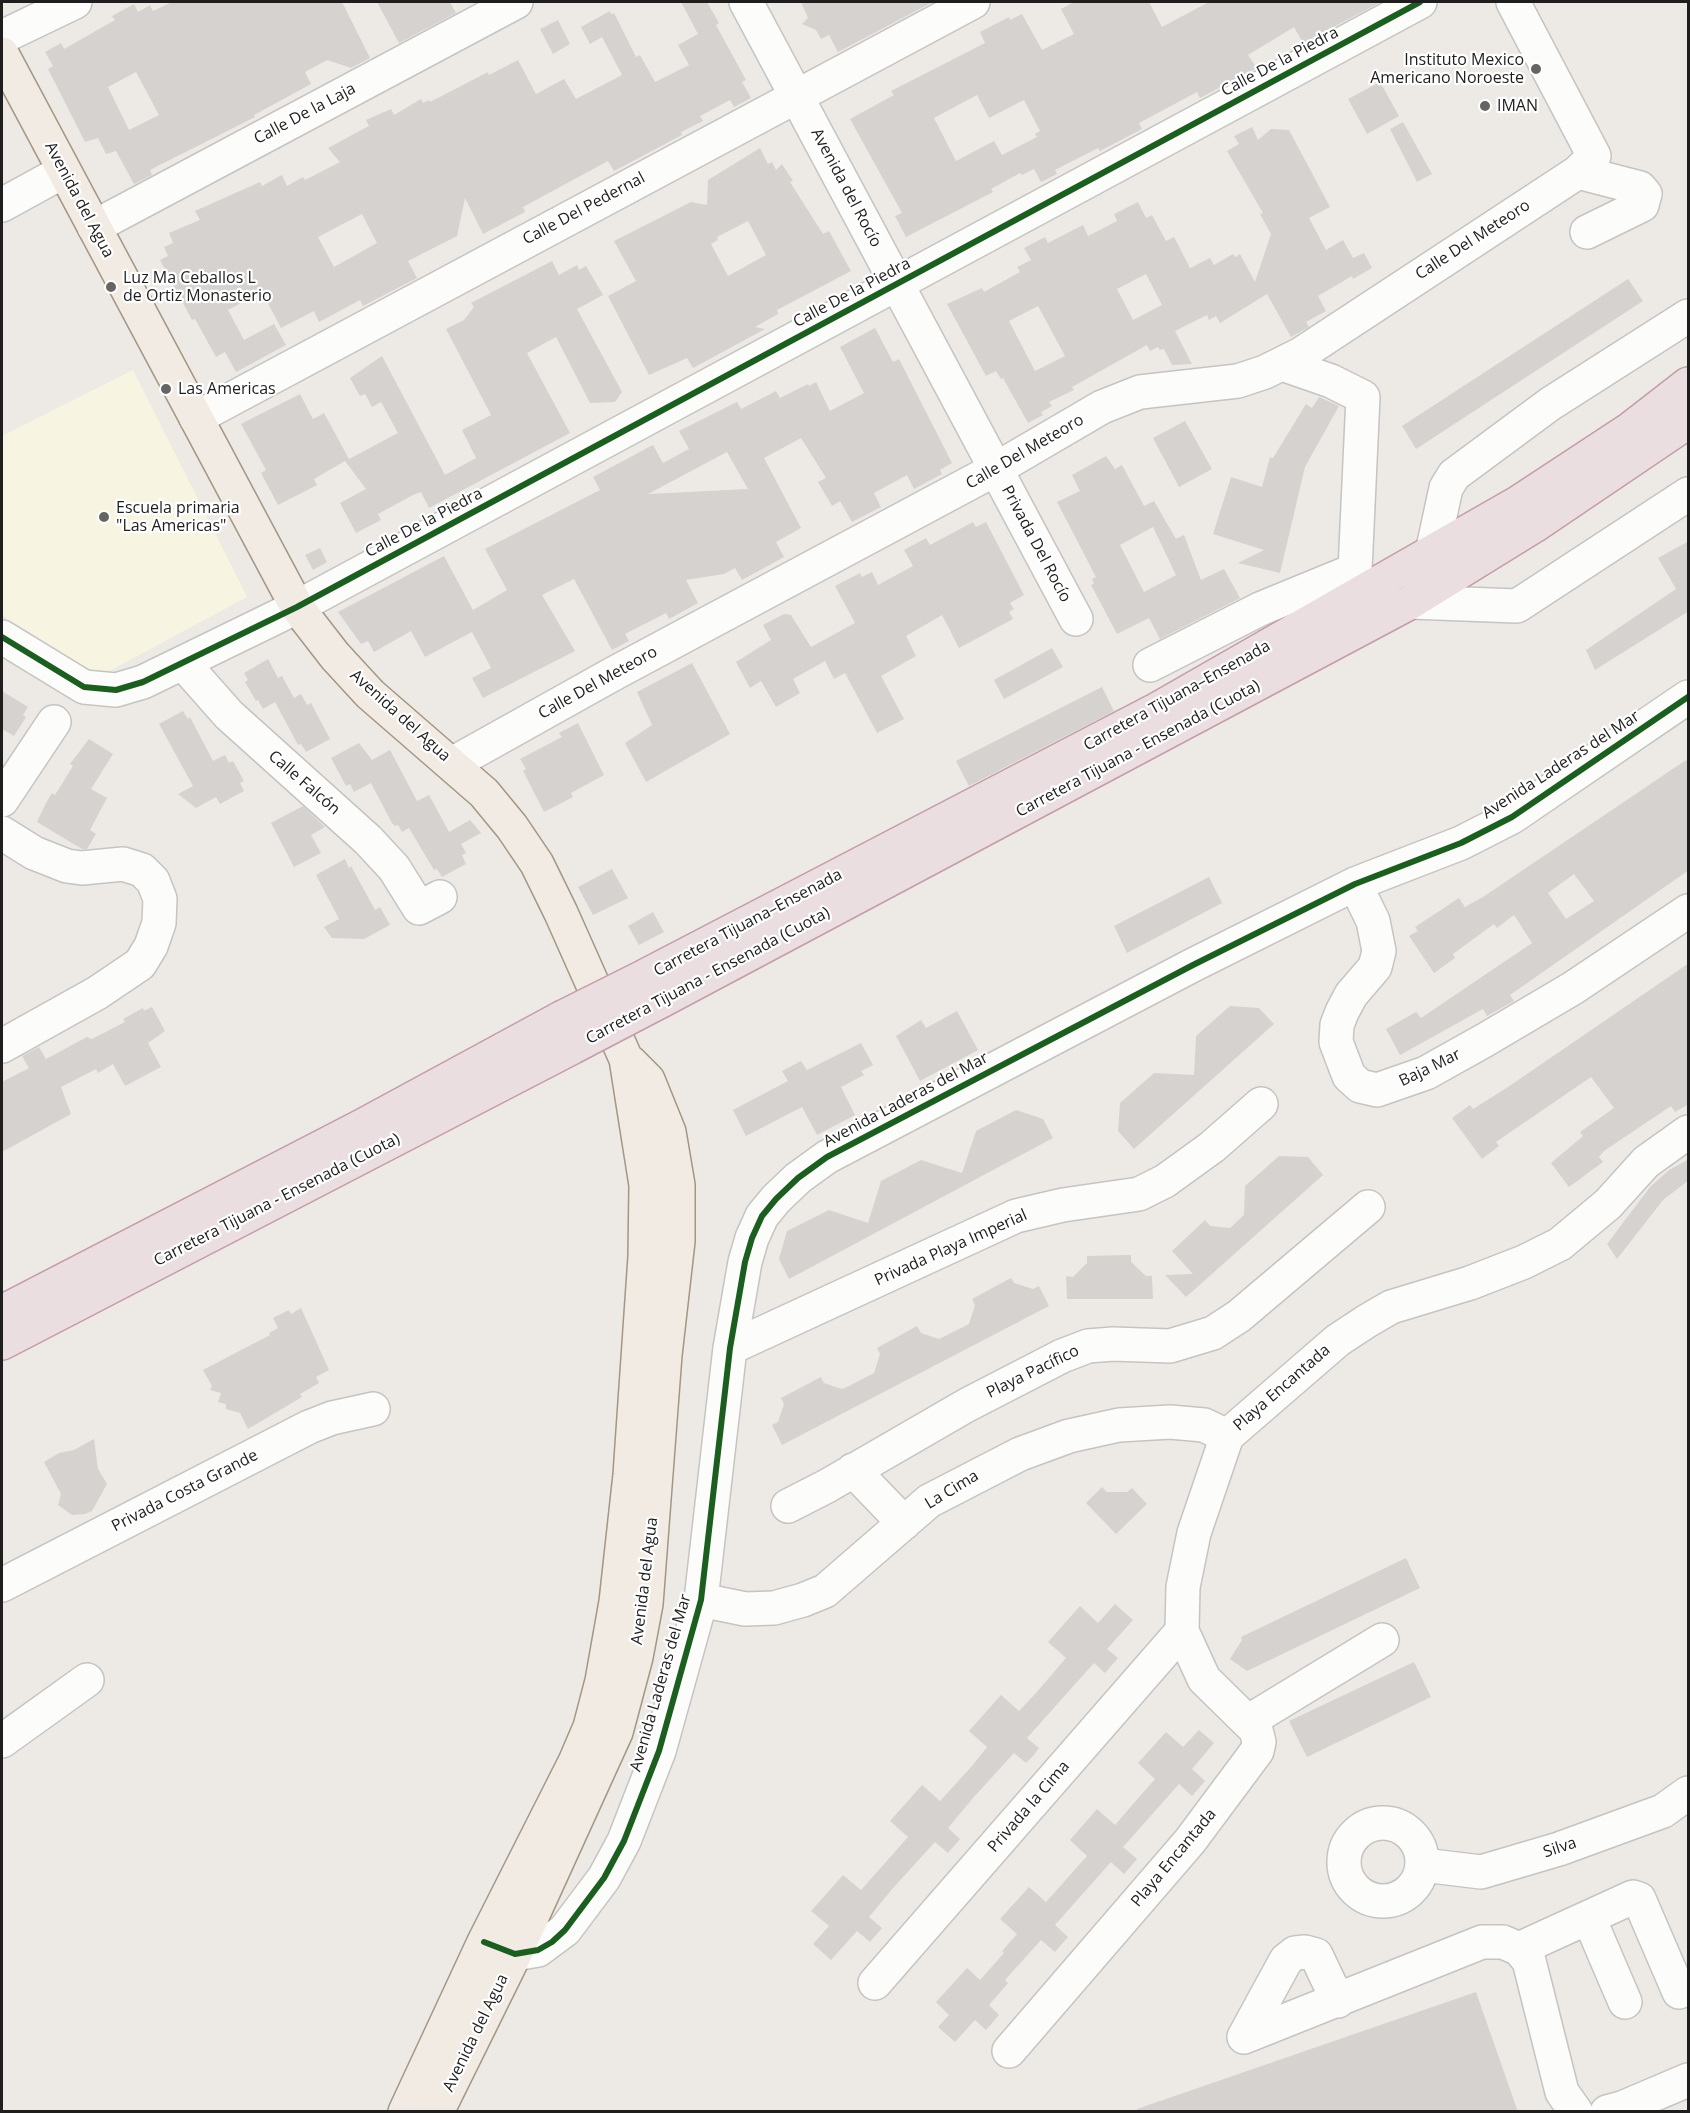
<!DOCTYPE html>
<html>
<head>
<meta charset="utf-8">
<style>
	body { margin:0 }
	#map { position:relative; width:1690px; height:2113px; overflow:hidden; background:#edeae6; font-family:"Open Sans",sans-serif }
	canvas { display:block }
	.frame { position:absolute; inset:0; border:3px solid #1e1e1e; pointer-events:none }
</style>
</head>
<body>
<div id="map">
<canvas width="1690" height="2113"></canvas>
<div class="frame"></div>
</div>
<script>
const g = document.querySelector('canvas').getContext('2d');
g.lineJoin = 'round';
function fill(path, color) { g.fillStyle = color; g.fill(path, 'evenodd'); }
const toPath = rows => new Path2D(rows.map(r => 'M' + r).join(''));
function strokePath(path, color, width, dash) { g.strokeStyle = color; g.lineWidth = width; g.lineCap = dash ? 'butt' : 'round'; g.setLineDash(dash || []); g.stroke(path); }
function drawText(font, color, halo, rows, align = 'center') {
  g.font = font + ' "Open Sans",sans-serif'; g.lineWidth = 4.5; g.setLineDash([]); g.textBaseline = 'middle'; g.strokeStyle = halo; g.fillStyle = color; for (const [text, x, y, turn = 0] of rows) {
    g.save(); g.translate(x, y); g.rotate((+turn || 0) * Math.PI / 180); g.textAlign = isNaN(turn) ? turn : align; if (halo) g.strokeText(text, 0, 0); g.fillText(text, 0, 0); g.restore();
  }
}
fill(toPath([
	[133,370,247,597,100,676,2,615,2,436]
]), '#f7f4e1');
fill(toPath([
	[172,2,342,2,370,58,351,68,327,60,305,72,311,84,254,115,255,117,150,170,152,175,134,184,116,151,106,154,98,138,85,142,48,69,53,66,45,52,61,43,64,49,115,20,112,16,134,4,138,12,150,5,153,11],
	[136,72,159,115,129,130,108,87],
	[377,2,450,2,456,13,399,43],
	[681,2,707,2,719,23,716,25,746,80,742,82,751,98,734,107,730,100,700,116,703,121,681,132,682,135,614,171,608,161,523,207,525,212,483,234,465,198,457,236,408,261,417,278,363,306,360,300,319,322,314,311,281,328,262,292,228,310,244,340,274,324,286,345,236,372,225,352,216,357,195,319,192,320,160,260,168,256,164,247,173,243,169,233,200,220,195,211,260,182,262,186,282,175,287,186,303,177,305,180,340,162,328,148,369,126,366,120,391,109,394,115,421,99,423,103,429,100,430,102,488,72,489,75,518,60,536,94,564,79,576,99,622,75,602,37,590,44,581,27,610,11,611,14,614,13,636,57,640,55,655,82,689,65,678,45,698,34],
	[362,214,377,243,334,267,318,237],
	[801,2,933,2,838,52,829,35,821,39,816,30,802,24,808,18],
	[1074,2,1149,2,1162,27,1209,2,1381,2,1303,43,1294,27,1248,55,1257,68,1200,98,1197,92,1139,123,1142,129,1100,151,1098,148,1055,170,1057,174,1041,182,1034,169,1022,175,1020,173,991,189,993,192,906,237,895,216,902,213,850,119,894,95,891,91,985,43,980,32,1009,17,1010,20,1022,14,1042,50,1074,34,1061,9],
	[977,95,989,118,1024,100,1040,131,1035,134,1037,137,1002,155,994,141,956,161,934,118],
	[558,20,570,44,553,54,540,29],
	[1380,82,1399,116,1367,134,1348,99],
	[1403,122,1432,174,1417,182,1390,129],
	[1252,127,1258,140,1271,129,1289,130,1330,207,1309,218,1326,250,1343,240,1353,258,1364,253,1372,268,1353,279,1352,276,1318,296,1326,311,1306,322,1309,327,1291,337,1267,294,1220,323,1216,316,1209,320,1207,315,1175,331,1192,364,1172,365,1164,349,1160,350,1158,347,1150,351,1147,345,1072,387,1074,390,1049,402,1052,406,1041,412,1043,415,1028,423,1003,378,1001,379,996,371,986,376,947,304,982,288,984,292,1020,272,1017,267,1031,260,1024,248,1045,237,1048,243,1083,225,1088,236,1117,221,1114,214,1138,202,1146,218,1152,215,1166,241,1174,237,1190,268,1210,258,1214,265,1233,254,1235,257,1240,254,1255,282,1271,234,1260,214,1263,213,1227,151,1239,144,1234,136],
	[1146,274,1162,305,1133,320,1117,289],
	[1038,306,1065,356,1035,371,1009,321],
	[760,148,768,164,772,162,776,170,782,164,793,181,790,182,823,234,829,231,851,271,777,310,778,314,755,327,765,329,693,368,687,358,649,375,608,296,636,281,614,241,691,202,707,205,708,180],
	[748,221,766,255,728,276,711,244,718,240,717,237],
	[552,261,559,275,577,265,579,270,586,266,603,295,577,309,622,392,615,402,590,403,556,337,527,353,570,433,429,508,421,492,413,495,378,514,381,520,356,533,340,503,366,489,345,461,314,479,317,485,278,505,261,473,266,470,241,424,300,394,313,419,324,413,349,459,398,433,381,402,372,407,365,394,360,396,350,378,382,356,445,475,476,458,462,430,491,415,446,329,464,320,474,307,471,303],
	[1628,279,1643,301,1416,449,1402,426],
	[875,328,893,362,899,359,952,463,940,470,942,474,914,489,907,475,874,493,881,507,852,522,840,501,832,506,818,482,826,478,801,438,764,458,801,528,776,542,784,557,742,580,735,568,724,574,686,580,698,603,669,619,666,613,625,634,629,641,612,650,574,579,542,595,575,651,483,698,472,678,491,668,472,632,425,657,411,631,374,652,368,641,361,644,338,612,444,556,473,610,507,590,485,549,600,490,593,477,653,445,663,463,689,449,679,431,737,402,741,409,776,391,780,398,808,384,809,386,816,382,830,411,864,393,840,347],
	[727,452,748,489,648,494],
	[1319,397,1339,406,1305,467,1280,573,1238,563,1264,550,1213,534,1231,477,1262,487,1270,457,1273,458,1306,404,1312,408],
	[1185,421,1212,469,1179,487,1153,438],
	[1106,456,1115,469,1122,465,1144,506,1154,501,1176,539,1184,535,1201,580,1224,569,1240,598,1160,639,1149,618,1117,634,1091,585,1094,584,1092,579,1096,577,1057,502,1080,491,1072,475],
	[1153,527,1176,575,1144,592,1120,545],
	[973,522,976,527,986,522,1024,595,1010,603,1014,609,1009,612,1013,619,959,648,942,615,906,636,916,656,881,676,904,719,877,733,845,673,834,679,825,661,793,679,800,693,776,707,761,681,750,688,736,662,771,640,763,625,784,614,791,615,811,647,855,623,835,586,860,573,862,577,872,572,878,585,913,566,904,550,926,538,930,545],
	[1689,541,1689,611,1595,670,1586,650,1676,589,1658,558],
	[320,548,327,562,313,570,305,555],
	[1052,648,1063,667,1004,699,994,680],
	[268,659,278,678,282,676,294,698,301,694,307,705,311,703,330,739,306,752,301,744,298,745,275,702,263,709,258,700,256,701,245,682,248,680,244,673],
	[692,663,730,734,646,782,625,743,652,725,637,692],
	[1102,687,1114,711,969,786,956,761],
	[2,691,28,707,23,715,26,717,14,736,2,729],
	[183,711,188,719,190,717,213,761,225,755,229,763,233,761,244,781,240,783,244,791,220,804,216,797,196,808,178,794,193,786,159,724],
	[578,723,604,775,571,793,573,797,544,812,523,771,526,769,520,759,562,737,559,733],
	[89,739,113,754,91,789,107,798,90,830,96,834,87,849,82,849,37,822,46,803,52,793,55,795,73,766,70,764,76,756],
	[359,743,372,760,390,750,417,801,429,795,449,832,470,820,481,833,461,844,466,853,462,855,466,864,442,877,437,869,434,870,409,828,402,832,398,825,395,826,392,823,371,783,354,792,350,784,346,786,331,758],
	[1689,758,1689,870,1510,995,1514,1001,1487,1016,1483,1009,1400,1055,1386,1029,1416,1012,1421,1018,1532,943,1514,915,1497,928,1494,924,1453,954,1455,958,1434,973,1409,936,1418,931,1415,927,1459,898,1465,907,1483,897],
	[1574,874,1594,901,1566,919,1548,893],
	[303,806,325,827,311,835,321,853,294,867,271,823],
	[345,859,349,868,351,866,375,910,380,907,390,925,364,939,332,938,324,927,339,919,316,875],
	[612,869,628,898,593,915,578,887],
	[1209,877,1222,903,1127,953,1114,926],
	[653,912,664,932,639,945,628,926],
	[1689,963,1689,1104,1675,1112,1671,1106,1604,1151,1599,1157,1603,1162,1569,1187,1551,1163,1583,1136,1580,1132,1614,1108,1591,1077,1496,1142,1499,1146,1482,1159,1452,1118,1470,1105,1473,1109,1508,1087],
	[1230,1006,1259,1008,1274,1024,1134,1149,1118,1131,1120,1103,1154,1073,1194,1075,1196,1036],
	[152,1007,165,1031,148,1043,161,1067,125,1086,113,1064,98,1073,96,1069,61,1087,71,1114,2,1152,2,1082,29,1068,22,1056,39,1047,46,1059,87,1037,92,1039,125,1022,123,1019,143,1008,144,1011],
	[957,1011,978,1050,920,1081,896,1036,921,1020,926,1028],
	[861,1043,873,1065,861,1071,864,1075,841,1087,855,1115,817,1135,802,1107,746,1136,733,1110,788,1081,782,1071,801,1061,807,1070],
	[1016,1110,1043,1119,1053,1138,789,1279,779,1259,787,1231,829,1210,868,1223,881,1181,921,1160,962,1173,976,1131],
	[1279,1156,1308,1157,1323,1175,1186,1297,1165,1275,1193,1274,1172,1251,1205,1220,1210,1226,1230,1228,1244,1215,1245,1186],
	[1689,1159,1689,1180,1663,1200,1617,1259,1607,1244,1650,1187,1669,1170],
	[1131,1255,1131,1262,1146,1276,1152,1276,1153,1299,1067,1299,1066,1276,1073,1277,1087,1263,1087,1256],
	[1011,1278,1014,1283,1033,1289,1039,1286,1049,1306,782,1445,772,1425,778,1422,784,1404,781,1398,821,1377,824,1383,842,1389,849,1386,874,1373,880,1354,877,1348,917,1326,921,1333,939,1339,969,1324,975,1305,972,1299],
	[301,1308,329,1370,316,1377,319,1383,300,1394,302,1397,248,1429,240,1413,226,1409,226,1404,218,1402,221,1393,210,1390,212,1386,203,1370,270,1335,269,1333,278,1328,273,1318,289,1310,291,1314],
	[94,1439,98,1469,107,1484,92,1511,85,1514,72,1515,58,1505,61,1494,44,1462,59,1453,74,1450],
	[1102,1487,1107,1492,1127,1492,1132,1488,1147,1504,1116,1534,1086,1503],
	[1406,1558,1420,1588,1247,1671,1230,1659,1242,1640,1241,1637],
	[1115,1604,1133,1620,1107,1649,1118,1658,1105,1673,1094,1663,1027,1738,1039,1748,1033,1756,1026,1763,1014,1753,973,1798,948,1828,960,1839,948,1853,935,1842,894,1887,869,1917,882,1928,870,1942,857,1931,831,1960,813,1944,829,1926,811,1911,843,1875,861,1890,893,1854,908,1837,890,1821,922,1785,940,1801,972,1766,987,1747,969,1731,1001,1695,1019,1711,1035,1694,1066,1658,1048,1642,1080,1606,1098,1623],
	[1414,1662,1431,1697,1307,1757,1289,1721],
	[1199,1730,1214,1743,1192,1769,1205,1781,1192,1796,1179,1784,1123,1847,1137,1859,1124,1874,1111,1862,1055,1925,1068,1937,1055,1952,1041,1940,1005,1980,1008,1983,989,2005,999,2015,986,2030,975,2020,955,2042,938,2027,949,2015,936,2002,967,1968,980,1980,1004,1953,1002,1951,1017,1934,1000,1919,1029,1887,1046,1902,1087,1856,1070,1840,1097,1809,1115,1825,1140,1796,1155,1779,1138,1763,1166,1732,1183,1747],
	[1476,1992,1518,2112,1137,2112,1137,2109]
]), '#d5d2cf');
const minor = toPath([
	[746,2,1076,619],
	[2,37,75,2],
	[1578,172,1640,188,1645,194,1642,205,1587,232],
	[2,205,64,171],
	[94,227,516,2],
	[196,418,973,2],
	[1432,553,1446,488,1454,475,1550,404,1688,316],
	[1411,602,1517,606,1688,494],
	[2,637,84,687,116,690,143,682,297,607,1420,2],
	[183,663,229,715,368,840,394,868,419,908,440,897],
	[1150,665,1260,609,1355,570,1363,397,1331,381,1282,364],
	[452,764,613,674,996,469,1102,407,1140,392,1238,381,1265,372,1301,354,1578,172,1594,156,1513,2],
	[2,800,54,722],
	[2,833,34,853,67,866,82,868,123,864,142,870,153,881,160,899,159,923,151,946,140,964,97,993,2,1046],
	[1355,884,1373,921,1379,951,1375,967,1351,995,1342,1012,1337,1025,1336,1042,1349,1076,1360,1086,1377,1090,1426,1073,1485,1040,1573,988,1688,911],
	[730,1348,1016,1216,1063,1205,1139,1194,1165,1181,1212,1147,1261,1104],
	[853,1470,904,1523],
	[788,1506,827,1486,967,1405,1062,1356,1088,1346,1113,1344,1170,1346,1213,1333,1239,1316,1368,1207],
	[2,1585,309,1427,332,1418,373,1409],
	[701,1600,745,1609,774,1608,803,1600,825,1591,929,1501,1020,1454,1069,1436,1119,1425,1170,1422,1204,1425,1227,1436],
	[1249,1721,1382,1640],
	[2,1741,87,1680],
	'1344 1862a39 39 0 1 1 78 0a39 39 0 1 1-78 0Z',
	[1423,1865,1481,1872,1559,1849,1663,1811,1688,1793],
	[1589,1918,1625,2002],
	[491,1945,515,1954,538,1950,565,1930,604,1878,624,1841,659,1751,701,1600,730,1348,745,1262,752,1238,762,1216,776,1199,798,1178,827,1157,1193,965,1355,884,1461,843,1512,817,1688,697],
	[1519,1949,1633,1897,1639,1899,1679,1992],
	[875,1983,1182,1631],
	[1244,2037,1482,1942,1503,1942,1519,1949,1529,1961,1562,2092,1576,2112],
	[1244,2037,1286,1960,1295,1953,1305,1952,1316,1955,1338,2001],
	[1009,2051,1190,1841,1257,1751,1259,1742,1256,1730,1204,1679,1182,1631,1183,1587,1194,1533,1227,1436,1338,1340,1367,1321,1391,1307,1470,1283,1524,1262,1560,1244,1608,1204,1646,1162,1688,1132],
	[1607,2112,1622,2108,1688,2080]
]);
const major = toPath([
	[2,54,297,607,335,656,370,694,484,793,512,827,537,864,561,913,626,1059,646,1185,645,1257,630,1475,616,1602,602,1681,590,1727,575,1762,484,1942,405,2112],
	[437,2112,515,1954,616,1732,636,1657,646,1604,665,1355,678,1241,678,1185,669,1132,648,1080,630,1062]
]);
const highway = toPath([
	[647,975,1154,711,1519,502,1630,429,1688,384],
	[661,1001,1411,602,1534,526,1688,422],
	[2,1312,362,1126,561,1018],
	[2,1343,573,1047]
]);
strokePath(minor, '#c5c4c2', 36);
strokePath(major, '#a39682', 36);
strokePath(highway, '#c59baa', 36);
strokePath(minor, '#fcfcfb', 33);
strokePath(major, '#f1ebe3', 33);
strokePath(highway, '#eadee0', 33);
const highwayBridge = toPath([
	[561,1018,647,975],
	[573,1047,661,1001]
]);
strokePath(highwayBridge, '#c59baa', 36, []);
strokePath(highwayBridge, '#eadee0', 33);
strokePath(toPath([
	[2,637,84,687,116,690,143,682,297,607,1420,2],
	[484,1942,515,1954,538,1950,552,1942,565,1930,604,1878,624,1841,659,1751,701,1600,730,1348,745,1262,752,1238,762,1216,776,1199,798,1178,827,1157,1193,965,1355,884,1461,843,1512,817,1688,697]
]), '#1b5e20', 6);
for (const [x, y, r, color] of [
	[1536,69,6,"#666564"],
	[1485,106,6,"#666564"],
	[111,287,6,"#666564"],
	[166,389,6,"#666564"],
	[104,517,6,"#666564"]
]) { const dot = new Path2D(); dot.arc(x, y, r, 0, 2 * Math.PI); g.fillStyle = color; g.fill(dot); strokePath(dot, '#fff', 2); }
drawText('16px', '#1e1e1e', '#fff', [
	["Instituto Mexico",1524,60,"right"],
	["Americano Noroeste",1524,78,"right"],
	["IMAN",1497,106],
	["Luz Ma Ceballos L",123,278],
	["de Ortiz Monasterio",123,296],
	["Las Americas",178,389],
	["Escuela primaria",116,508],
	["\"Las Americas\"",116,526]
], 'left');
drawText('16px', '#1e1e1e', '#fff', [
	["Calle De la Piedra",1280,62,-28],
	["Calle De la Laja",305,114,-28],
	["Avenida del Rocío",846,188,62],
	["Avenida del Agua",79,200,62],
	["Calle Del Pedernal",584,209,-28],
	["Calle Del Meteoro",1473,240,-33],
	["Calle De la Piedra",852,293,-28],
	["Calle Del Meteoro",1025,452,-30],
	["Calle De la Piedra",424,523,-28],
	["Privada Del Rocío",1036,544,62],
	["Calle Del Meteoro",598,683,-29],
	["Carretera Tijuana–Ensenada",1177,696,-29],
	["Avenida del Agua",400,716,42],
	["Carretera Tijuana - Ensenada (Cuota)",1138,749,-28],
	["Avenida Laderas del Mar",1561,765,-33],
	["Calle Falcón",304,783,41],
	["Carretera Tijuana–Ensenada",748,923,-28],
	["Carretera Tijuana - Ensenada (Cuota)",708,976,-28],
	["Baja Mar",1430,1068,-26],
	["Avenida Laderas del Mar",906,1100,-28],
	["Carretera Tijuana - Ensenada (Cuota)",277,1200,-27],
	["Privada Playa Imperial",951,1248,-24],
	["Playa Pacífico",1033,1372,-26],
	["Playa Encantada",1282,1388,-41],
	["La Cima",952,1490,-31],
	["Privada Costa Grande",185,1491,-27],
	["Avenida del Agua",645,1581,-83],
	["Avenida Laderas del Mar",661,1683,-74],
	["Privada la Cima",1029,1807,-49],
	["Silva",1560,1848,-18],
	["Playa Encantada",1174,1858,-50],
	["Avenida del Agua",476,2033,-64]
]);
</script>
</body>
</html>
